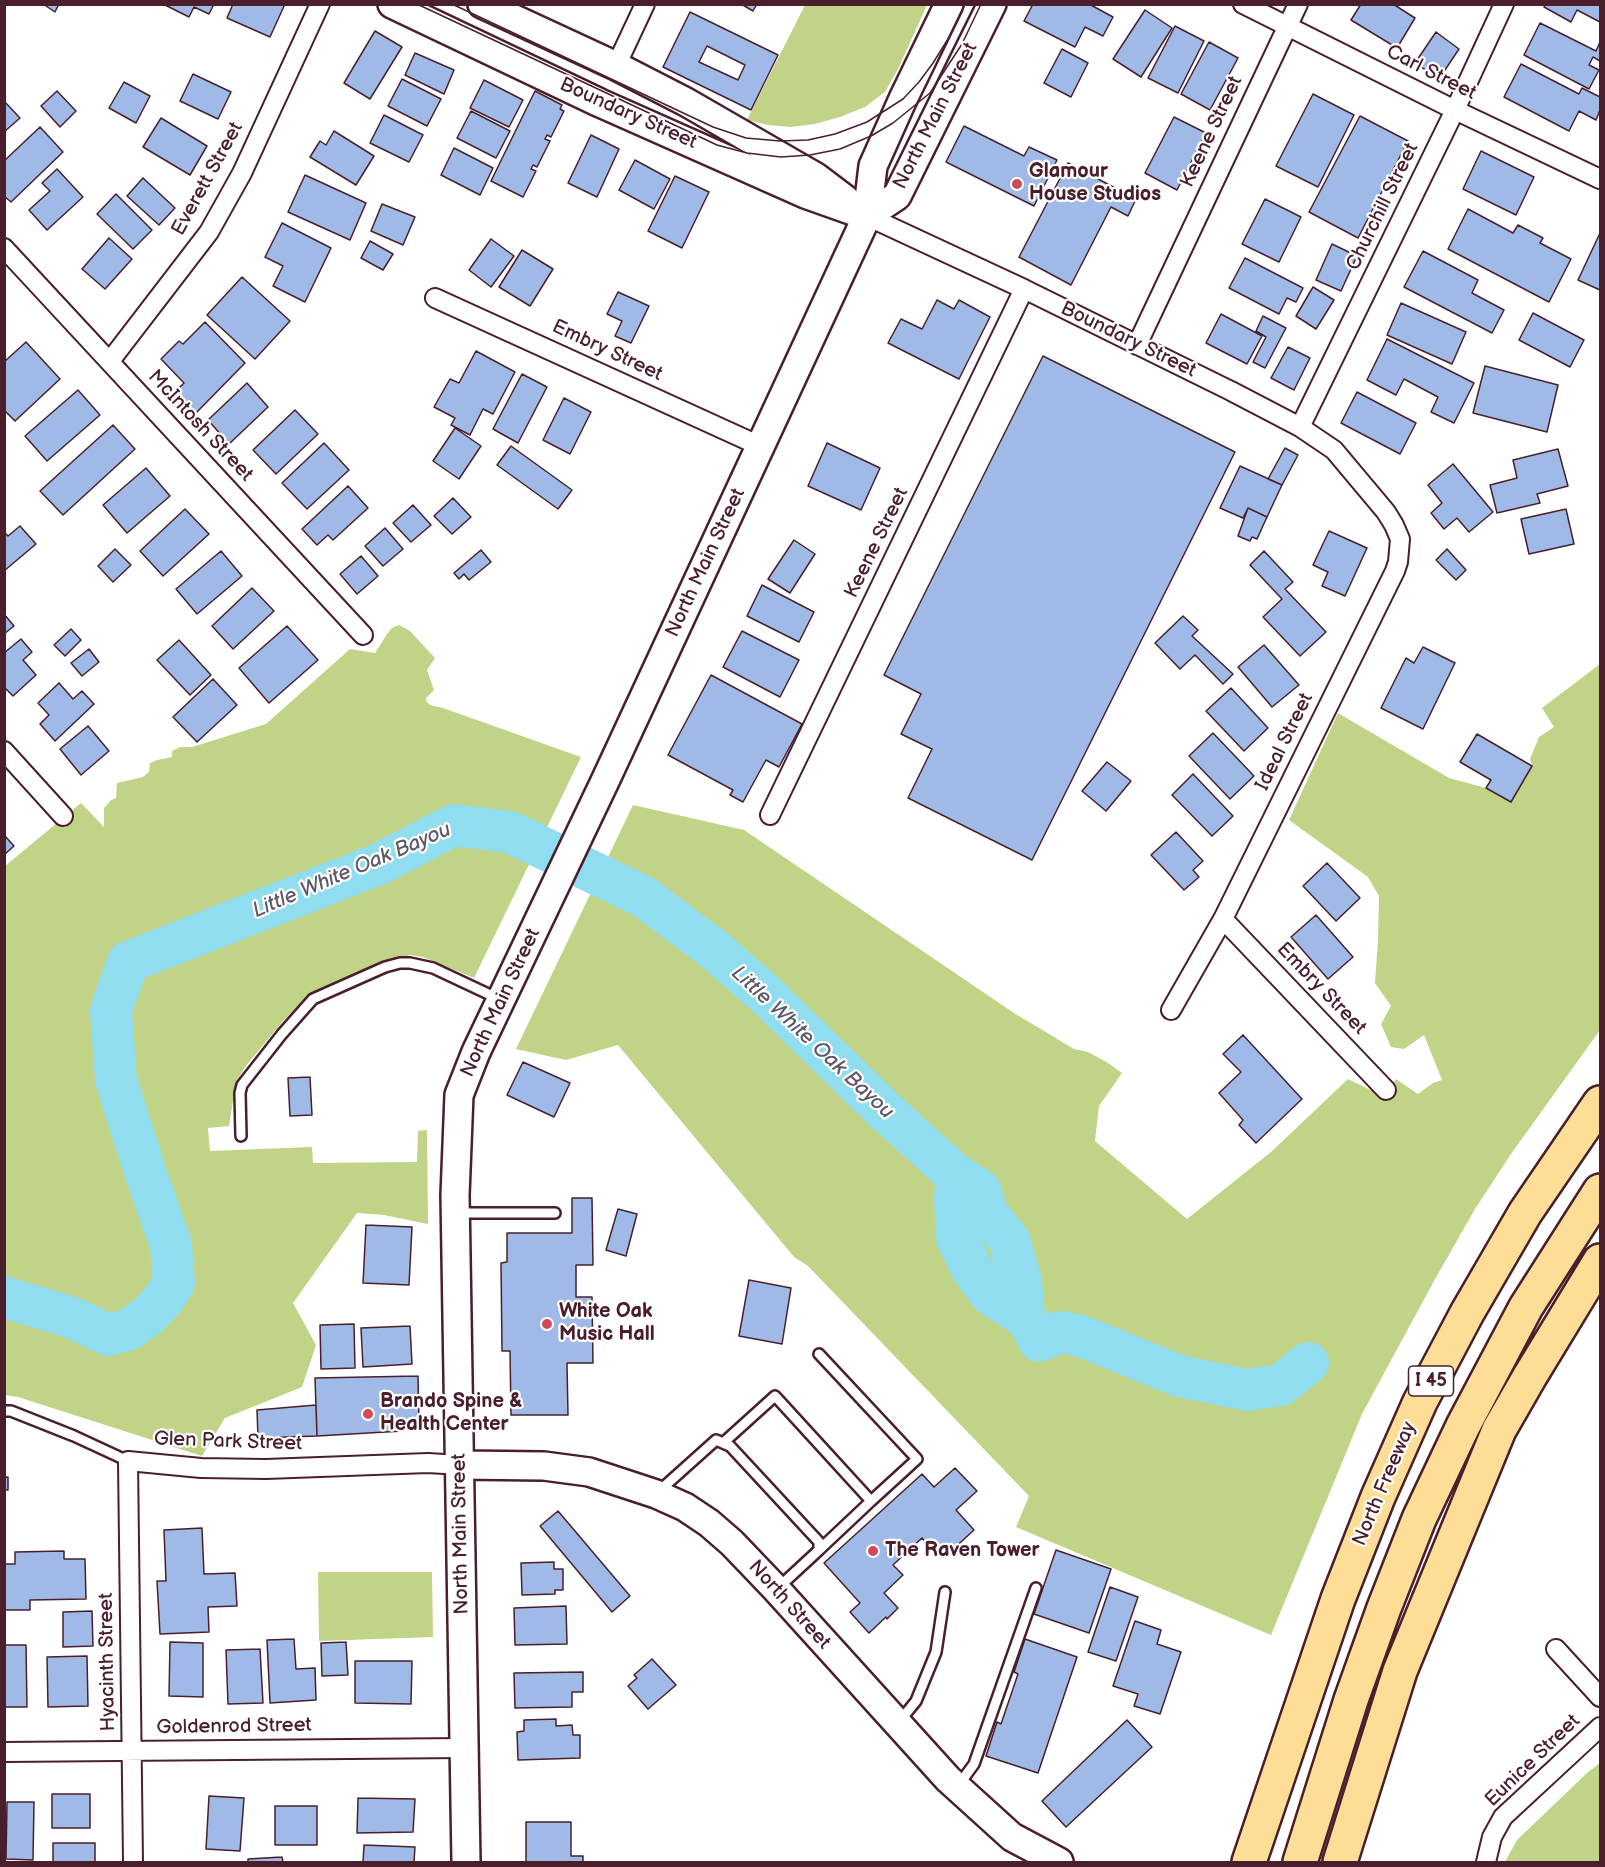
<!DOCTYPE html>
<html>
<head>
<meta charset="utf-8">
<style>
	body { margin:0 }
	#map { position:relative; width:1605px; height:1867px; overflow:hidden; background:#fff; font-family:"Balsamiq Sans",sans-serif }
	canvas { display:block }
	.frame { position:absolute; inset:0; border:6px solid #4a1f2b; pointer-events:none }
</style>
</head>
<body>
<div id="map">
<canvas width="1605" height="1867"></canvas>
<div class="frame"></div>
</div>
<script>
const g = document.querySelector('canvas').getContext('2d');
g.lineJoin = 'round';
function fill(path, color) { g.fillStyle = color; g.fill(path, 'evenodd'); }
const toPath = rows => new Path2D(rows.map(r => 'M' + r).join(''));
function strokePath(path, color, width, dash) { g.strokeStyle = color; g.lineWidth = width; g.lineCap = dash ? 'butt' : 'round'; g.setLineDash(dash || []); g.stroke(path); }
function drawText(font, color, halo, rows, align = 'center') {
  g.font = font + ' "Balsamiq Sans",sans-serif'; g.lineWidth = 4.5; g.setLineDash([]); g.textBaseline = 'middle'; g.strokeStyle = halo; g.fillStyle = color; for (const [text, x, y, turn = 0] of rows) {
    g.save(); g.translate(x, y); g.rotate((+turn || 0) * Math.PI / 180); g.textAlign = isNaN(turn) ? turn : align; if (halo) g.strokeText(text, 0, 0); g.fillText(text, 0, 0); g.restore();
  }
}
fill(toPath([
	[805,5,927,5,898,69,885,92,865,107,840,117,815,124,790,127,768,125,747,120],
	[399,625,410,631,435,658,427,670,434,690,426,698,426,701,430,705,443,708,581,757,474,978,423,957,410,955,380,964,321,989,305,999,283,1021,245,1067,236,1082,229,1126,208,1128,210,1151,312,1147,313,1163,417,1162,418,1131,427,1130,428,1224,384,1215,357,1213,293,1303,316,1345,302,1387,225,1418,202,1456,18,1397,5,1395,5,866,81,803,104,827,104,808,111,800,116,798,117,783,143,777,149,772,150,763,157,760,172,757,172,751,180,747,192,747,266,724,350,649,375,653,387,634,392,628],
	[1600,664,1600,1030,1511,1154,1475,1209,1434,1281,1362,1414,1271,1635,1016,1527,1029,1496,808,1266,794,1257,618,1045,566,1060,516,1049,633,805,744,830,1014,1013,1074,1049,1088,1052,1108,1063,1122,1073,1099,1106,1095,1141,1187,1219,1271,1152,1348,1079,1385,1097,1396,1079,1418,1094,1433,1083,1442,1080,1424,1035,1404,1049,1391,1047,1381,1024,1391,1006,1375,983,1378,940,1379,896,1368,877,1289,820,1338,713,1449,778,1486,788,1511,802,1532,766,1530,759,1539,737,1554,727,1542,708],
	[318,1572,432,1572,433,1637,319,1641],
	[1600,1763,1600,1862,1505,1862,1517,1840,1587,1773]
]), '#c1d387');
strokePath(toPath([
	[957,1176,980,1190,988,1215,1009,1240,1021,1281,1024,1316],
	[4,1297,73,1318,108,1335,130,1329,150,1314,163,1300,174,1283,171,1245,147,1177,116,1080,111,1010,128,962,379,864,454,825,510,832,644,897,716,951,767,996,885,1111,957,1176,955,1199,957,1238,972,1269,991,1295,1024,1316,1032,1326,1039,1341,1060,1332,1081,1336,1179,1376,1247,1390,1281,1385,1308,1363]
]), '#90ddef', 42);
const building = toPath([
	[43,4,59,4,55,12,43,4],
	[214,4,209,14,194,7,189,17,165,5,214,4],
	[233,4,285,4,270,37,227,18,233,4],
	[741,4,757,4,753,11,741,4],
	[1033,4,1089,4,1113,17,1103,36,1085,27,1075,47,1024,21,1033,4],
	[1361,4,1393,4,1415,18,1397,48,1351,20,1361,4],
	[1545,4,1600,4,1600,22,1577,10,1571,22,1544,7,1545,4],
	[1145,10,1172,28,1141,77,1113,59,1145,10],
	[690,12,778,55,751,110,663,67,690,12],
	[707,46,745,65,738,80,699,62,707,46],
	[1540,23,1596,51,1600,42,1600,61,1593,57,1589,65,1599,70,1589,89,1524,55,1540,23],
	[1175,26,1204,41,1178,93,1148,78,1175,26],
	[375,31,402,47,370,99,344,83,375,31],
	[1436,32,1459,49,1439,79,1415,63,1436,32],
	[1209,42,1238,58,1210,110,1181,94,1209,42],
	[1062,49,1088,63,1071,97,1044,83,1062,49],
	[415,53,454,70,444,94,405,75,415,53],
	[1521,64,1579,94,1582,88,1600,97,1600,110,1596,120,1579,111,1569,131,1504,97,1521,64],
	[193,74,231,92,218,119,180,101,193,74],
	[402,79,441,99,427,126,388,106,402,79],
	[484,80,523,100,509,127,470,108,484,80],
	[124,82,150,96,136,123,109,108,124,82],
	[57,91,76,111,60,127,41,106,57,91],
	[535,91,562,105,560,109,564,111,551,137,547,135,545,139,550,141,537,167,533,165,531,169,536,171,523,197,491,181,535,91],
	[1313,94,1354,115,1318,187,1276,166,1313,94],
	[4,101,20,118,4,132,4,101],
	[471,111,510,131,496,158,457,138,471,111],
	[384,115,423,135,409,162,370,143,384,115],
	[1360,116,1408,141,1358,238,1309,212,1360,116],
	[1174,117,1206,133,1177,190,1145,173,1174,117],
	[161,118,207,146,190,175,143,147,161,118],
	[964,126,1024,156,1029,147,1057,160,1034,206,946,162,964,126],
	[40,127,63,152,11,202,4,196,4,161,40,127],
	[334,131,374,156,356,185,310,157,320,141,326,145,334,131],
	[591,135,619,149,597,197,568,183,591,135],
	[454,148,493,168,480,195,441,175,454,148],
	[1481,151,1534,177,1516,215,1463,189,1481,151],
	[635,160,670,179,654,209,619,190,635,160],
	[1068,163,1136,199,1128,216,1111,207,1071,285,1019,257,1068,163],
	[57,169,83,197,47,230,29,210,50,191,42,183,57,169],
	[305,175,366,203,350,240,288,212,305,175],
	[675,176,709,192,682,248,648,231,675,176],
	[143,178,175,208,159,225,127,196,143,178],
	[116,194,152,230,133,249,97,214,116,194],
	[1265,199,1301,217,1279,262,1242,244,1265,199],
	[382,204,415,217,403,245,371,231,382,204],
	[1468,209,1513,233,1518,225,1543,238,1540,243,1571,259,1549,302,1448,249,1468,209],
	[282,223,331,248,305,302,273,286,283,266,265,257,282,223],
	[1600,233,1600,290,1578,280,1600,233],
	[109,238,132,259,105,289,82,269,109,238],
	[491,239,514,256,491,287,469,270,491,239],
	[370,241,393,254,383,270,361,258,370,241],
	[1332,244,1357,256,1341,291,1316,280,1332,244],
	[522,250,553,269,530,306,499,287,522,250],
	[1423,251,1478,280,1472,293,1504,310,1492,333,1404,287,1423,251],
	[1245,258,1303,288,1296,302,1287,298,1279,314,1229,288,1245,258],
	[242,277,290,321,255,359,207,315,242,277],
	[1313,287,1334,300,1316,329,1296,316,1313,287],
	[618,292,649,306,631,343,615,336,622,321,607,314,618,292],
	[937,300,954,309,959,300,990,317,959,379,888,343,901,319,922,329,937,300],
	[1401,303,1466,332,1452,364,1387,335,1401,303],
	[1533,313,1584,340,1570,367,1519,340,1533,313],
	[1221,314,1262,336,1247,364,1206,343,1221,314],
	[1263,316,1286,328,1265,368,1253,362,1266,337,1256,331,1263,316],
	[205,322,245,363,195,414,174,393,184,383,161,359,179,341,183,344,205,322],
	[1387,339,1474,383,1454,423,1431,412,1438,397,1404,379,1396,395,1367,380,1387,339],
	[26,342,60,379,15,421,4,410,4,362,26,342],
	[1288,347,1310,358,1294,390,1271,378,1288,347],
	[476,351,515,372,493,414,483,409,470,435,451,425,455,418,434,407,450,379,459,383,476,351],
	[1043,356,1235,452,1032,860,908,798,932,749,901,734,921,694,884,675,1043,356],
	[1485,366,1558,385,1547,432,1473,413,1485,366],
	[522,374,547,387,518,443,493,429,522,374],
	[247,383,268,407,229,444,208,420,247,383],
	[78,390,100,415,47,461,25,436,78,390],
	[1357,392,1416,423,1400,454,1341,423,1357,392],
	[564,398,591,412,570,454,543,440,564,398],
	[295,410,318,434,276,474,253,450,295,410],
	[113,425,135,449,63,515,40,491,113,425],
	[455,428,481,446,459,479,433,461,455,428],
	[324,443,349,470,307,509,282,483,324,443],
	[827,443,880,468,861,510,808,486,827,443],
	[511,446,572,490,558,509,497,465,511,446],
	[1285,448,1298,455,1282,485,1268,479,1285,448],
	[1558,449,1568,486,1537,494,1540,503,1497,513,1490,485,1517,478,1513,460,1558,449],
	[1453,464,1493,512,1469,532,1457,518,1444,529,1431,513,1442,503,1428,485,1453,464],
	[1240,466,1282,485,1267,517,1248,508,1243,518,1220,508,1240,466],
	[146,468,170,496,127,533,103,505,146,468],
	[348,486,368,508,333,540,328,535,317,545,302,529,348,486],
	[453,498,471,517,452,534,434,516,453,498],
	[413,505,431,525,411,542,393,523,413,505],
	[1248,508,1267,517,1257,539,1252,537,1250,541,1238,536,1248,508],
	[185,509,209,534,163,576,140,551,185,509],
	[1566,509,1574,544,1529,554,1521,519,1566,509],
	[20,526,36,544,4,571,4,532,8,536,20,526],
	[385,528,403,549,383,566,365,546,385,528],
	[1329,531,1367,548,1345,596,1322,586,1328,572,1313,565,1329,531],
	[794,540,815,554,790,593,768,579,794,540],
	[115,549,131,565,113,582,98,566,115,549],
	[1447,549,1466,570,1456,580,1436,560,1447,549],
	[481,550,491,562,469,580,464,574,459,579,454,573,481,550],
	[221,551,242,576,197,614,176,589,221,551],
	[1264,551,1293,582,1285,589,1326,632,1300,656,1263,617,1282,599,1250,565,1264,551],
	[361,556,378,576,357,594,340,574,361,556],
	[762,585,814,612,799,642,747,616,762,585],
	[252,588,274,611,233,649,212,626,252,588],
	[4,614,14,626,4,634,4,614],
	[1183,616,1198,630,1192,636,1233,674,1223,684,1195,655,1180,669,1155,643,1183,616],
	[287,626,318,660,269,703,239,668,287,626],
	[71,629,81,640,65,656,54,645,71,629],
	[742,631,799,660,780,697,723,667,742,631],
	[21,639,32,652,23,660,36,675,13,696,4,687,4,653,21,639],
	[179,640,211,675,190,695,157,660,179,640],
	[1264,645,1299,685,1272,707,1238,667,1264,645],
	[1423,647,1455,663,1423,729,1381,708,1406,658,1414,663,1423,647],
	[89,649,99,662,82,676,71,663,89,649],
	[711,675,802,724,779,767,766,760,743,802,730,795,733,790,668,755,711,675],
	[213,679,237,705,197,742,173,717,213,679],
	[59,683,73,699,82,691,94,704,55,741,40,724,49,715,38,703,59,683],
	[1231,688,1268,728,1244,751,1206,711,1231,688],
	[88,726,109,751,81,775,60,749,88,726],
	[1213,733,1254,776,1230,799,1189,756,1213,733],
	[1477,734,1532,766,1511,802,1486,788,1491,780,1460,762,1477,734],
	[1107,762,1131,781,1106,811,1082,791,1107,762],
	[1193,774,1233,816,1212,836,1172,795,1193,774],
	[1176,832,1203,861,1193,870,1199,877,1184,890,1151,855,1176,832],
	[4,835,14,846,4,855,4,835],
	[1327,863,1360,898,1336,921,1303,886,1327,863],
	[1316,915,1353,957,1328,979,1291,937,1316,915],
	[1243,1035,1302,1099,1256,1143,1239,1125,1243,1120,1219,1093,1241,1072,1223,1054,1243,1035],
	[523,1062,570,1083,554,1117,507,1095,523,1062],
	[310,1077,312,1115,290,1116,288,1078,310,1077],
	[572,1198,592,1198,593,1265,576,1265,576,1297,592,1297,593,1363,567,1363,568,1415,511,1415,510,1351,502,1351,501,1263,507,1262,507,1233,572,1233,572,1198],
	[618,1209,637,1214,626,1256,606,1250,618,1209],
	[366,1225,412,1227,409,1285,363,1283,366,1225],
	[749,1280,791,1288,782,1344,739,1336,749,1280],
	[354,1324,355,1368,321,1369,320,1325,354,1324],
	[410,1326,412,1364,363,1367,361,1328,410,1326],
	[418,1376,419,1423,403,1423,403,1431,317,1436,315,1378,418,1376],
	[316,1405,317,1436,258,1438,257,1410,316,1405],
	[955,1468,977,1491,956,1510,974,1530,949,1553,944,1549,937,1555,922,1538,893,1565,903,1575,884,1593,898,1608,887,1619,886,1617,869,1633,850,1612,860,1603,824,1563,922,1474,934,1487,955,1468],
	[4,1477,8,1477,8,1490,4,1490,4,1477],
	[558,1511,630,1596,612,1612,540,1526,558,1511],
	[202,1528,204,1574,235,1573,237,1606,208,1607,209,1632,160,1634,157,1581,166,1581,164,1530,202,1528],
	[1056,1550,1111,1569,1089,1633,1034,1614,1056,1550],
	[64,1551,64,1559,85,1559,86,1599,30,1600,30,1610,4,1610,4,1564,15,1564,15,1552,64,1551],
	[554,1562,554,1569,563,1569,563,1590,555,1590,555,1594,522,1595,521,1563,554,1562],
	[1110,1587,1138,1597,1116,1661,1088,1652,1110,1587],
	[566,1606,567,1644,515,1645,514,1608,566,1606],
	[92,1611,93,1646,63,1647,63,1612,92,1611],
	[1135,1621,1161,1630,1157,1644,1181,1652,1160,1714,1134,1706,1138,1694,1113,1686,1135,1621],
	[294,1639,296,1669,315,1668,316,1700,270,1703,267,1640,294,1639],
	[1025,1639,1077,1657,1038,1773,986,1756,997,1722,1001,1724,1018,1674,1014,1672,1025,1639],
	[170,1642,203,1643,203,1697,169,1696,170,1642],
	[346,1642,348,1675,322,1676,321,1643,346,1642],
	[4,1645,26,1645,27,1707,4,1707,4,1645],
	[260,1649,263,1703,228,1704,226,1650,260,1649],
	[87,1656,88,1706,48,1707,47,1657,87,1656],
	[652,1659,676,1685,648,1709,628,1686,637,1678,634,1675,652,1659],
	[355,1661,412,1661,411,1704,355,1703,355,1661],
	[583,1672,583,1692,572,1692,572,1707,515,1708,514,1673,583,1672],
	[556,1719,556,1726,572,1725,573,1735,580,1735,580,1758,518,1760,517,1732,524,1731,524,1720,556,1719],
	[1127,1720,1152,1747,1066,1827,1042,1801,1127,1720],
	[52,1794,90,1794,90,1828,52,1828,52,1794],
	[209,1796,244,1798,240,1851,206,1849,209,1796],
	[358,1798,415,1799,413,1832,357,1833,358,1798],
	[7,1802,34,1802,33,1860,6,1859,7,1802],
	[275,1806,317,1806,317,1845,275,1845,275,1806],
	[526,1822,571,1822,571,1856,583,1856,583,1862,526,1862,526,1822],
	[53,1843,95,1843,95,1862,53,1862,53,1843],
	[364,1845,415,1847,414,1862,363,1862,364,1845],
	[282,1857,283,1862,248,1862,248,1859,282,1857]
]);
fill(building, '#9fbae6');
strokePath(building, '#4a1f2b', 1.5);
const lane = toPath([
	[241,1136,240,1093,242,1085,282,1034,313,999,385,967,400,963,410,963,433,968,499,999],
	[458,1213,555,1213],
	[819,1354,917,1459,871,1501],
	[4,1411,11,1411,74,1436,128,1461],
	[723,1443,775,1396,871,1501,819,1550],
	[658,1492,716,1440,730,1446,819,1542,819,1550,779,1587],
	[899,1722,916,1701,936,1652,945,1592],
	[958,1786,974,1764,1036,1588]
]);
const street = toPath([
	[1243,4,1455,110,1600,179],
	[616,66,645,4],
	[867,216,1024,289,1231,391,1300,427,1334,450,1386,512,1394,525,1400,539,1398,562,1395,571,1223,919,1171,1010],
	[4,248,363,635],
	[435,298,760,446],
	[1137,345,1298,4],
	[110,361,209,232,242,173,320,4],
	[1300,427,1455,110,1504,4],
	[4,751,63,816],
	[770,815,1024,289],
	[1223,919,1386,1090],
	[1556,1649,1600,1697],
	[4,1752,464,1748],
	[133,1862,128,1461,201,1468,266,1469,428,1463,460,1465],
	[1486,1862,1492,1837,1503,1817,1600,1727]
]);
const secondary = toPath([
	[392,4,600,103,805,194,867,216],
	[482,4,616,66,686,102,816,177,845,199],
	[867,216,897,196,992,4],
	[460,1465,544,1466,589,1472,656,1494,685,1507,709,1523,732,1543,776,1589,948,1779,1012,1837,1059,1862],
	[466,1862,455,1195,459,1095,476,1052,606,779,867,216,873,166,903,99,949,4]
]);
const highway = toPath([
	[1249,1862,1338,1599,1378,1497,1420,1402,1467,1313,1525,1213,1600,1103],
	[1300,1862,1351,1700,1384,1608,1419,1519,1463,1426,1526,1307,1600,1191],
	[1340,1862,1400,1671,1499,1430,1530,1376,1600,1261]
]);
strokePath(lane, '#4a1f2b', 14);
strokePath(street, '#4a1f2b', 22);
strokePath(secondary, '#4a1f2b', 32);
strokePath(highway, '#4a1f2b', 38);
strokePath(lane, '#fff', 9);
strokePath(street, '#fff', 18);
strokePath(secondary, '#fff', 27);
strokePath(highway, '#fedd96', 33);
strokePath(toPath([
	[417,4,717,145,747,153,781,157,810,155,840,149,871,136,893,123,930,93,962,44,981,4],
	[452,4,713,127,746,138,780,141,808,140,835,134,867,122,903,99,919,82,933,63,948,39,965,4]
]), '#4a1f2b', 1.5);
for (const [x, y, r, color] of [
	[1017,184,6,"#d1495b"],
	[547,1324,6,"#d1495b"],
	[368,1414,6,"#d1495b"],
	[873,1551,6,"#d1495b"]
]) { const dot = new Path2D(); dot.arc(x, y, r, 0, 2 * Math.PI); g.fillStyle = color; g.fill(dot); strokePath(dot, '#fff', 2); }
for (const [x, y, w] of [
	[1431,1381,45]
]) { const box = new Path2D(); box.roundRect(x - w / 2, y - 15, w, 30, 4.5); g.fillStyle = '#fff'; g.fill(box); strokePath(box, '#4a1f2b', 1.5); }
drawText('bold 18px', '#4a1f2b', null, [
	["I 45",1431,1381]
]);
drawText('20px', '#4a1f2b', '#fff', [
	["Carl Street",1431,73,27],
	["Boundary Street",628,114,24],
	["North Main Street",936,116,-63],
	["Keene Street",1212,132,-65],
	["Everett Street",208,179,-61],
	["Churchill Street",1383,207,-64],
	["Boundary Street",1128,340,26],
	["Embry Street",607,351,25],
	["McIntosh Street",200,426,47],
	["Keene Street",877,543,-64],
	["North Main Street",706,563,-65],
	["Ideal Street",1285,742,-64],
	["Embry Street",1321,989,46],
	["North Main Street",501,1003,-65],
	["Glen Park Street",228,1442,2],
	["North Freeway",1385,1484,-67],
	["North Main Street",461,1534,-91],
	["North Street",789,1605,48],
	["Hyacinth Street",108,1662,-91],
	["Goldenrod Street",234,1727,-1],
	["Eunice Street",1533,1761,-44]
]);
drawText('bold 20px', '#4a1f2b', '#fff', [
	["Glamour",1029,172],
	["House Studios",1029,195],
	["White Oak",559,1312],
	["Music Hall",559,1335],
	["Brando Spine &",380,1402],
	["Health Center",380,1425],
	["The Raven Tower",885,1551]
], 'left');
drawText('italic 21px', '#5f5866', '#fff', [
	["Little White Oak Bayou",352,871,-23],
	["Little White Oak Bayou",812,1043,43]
]);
</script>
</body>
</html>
